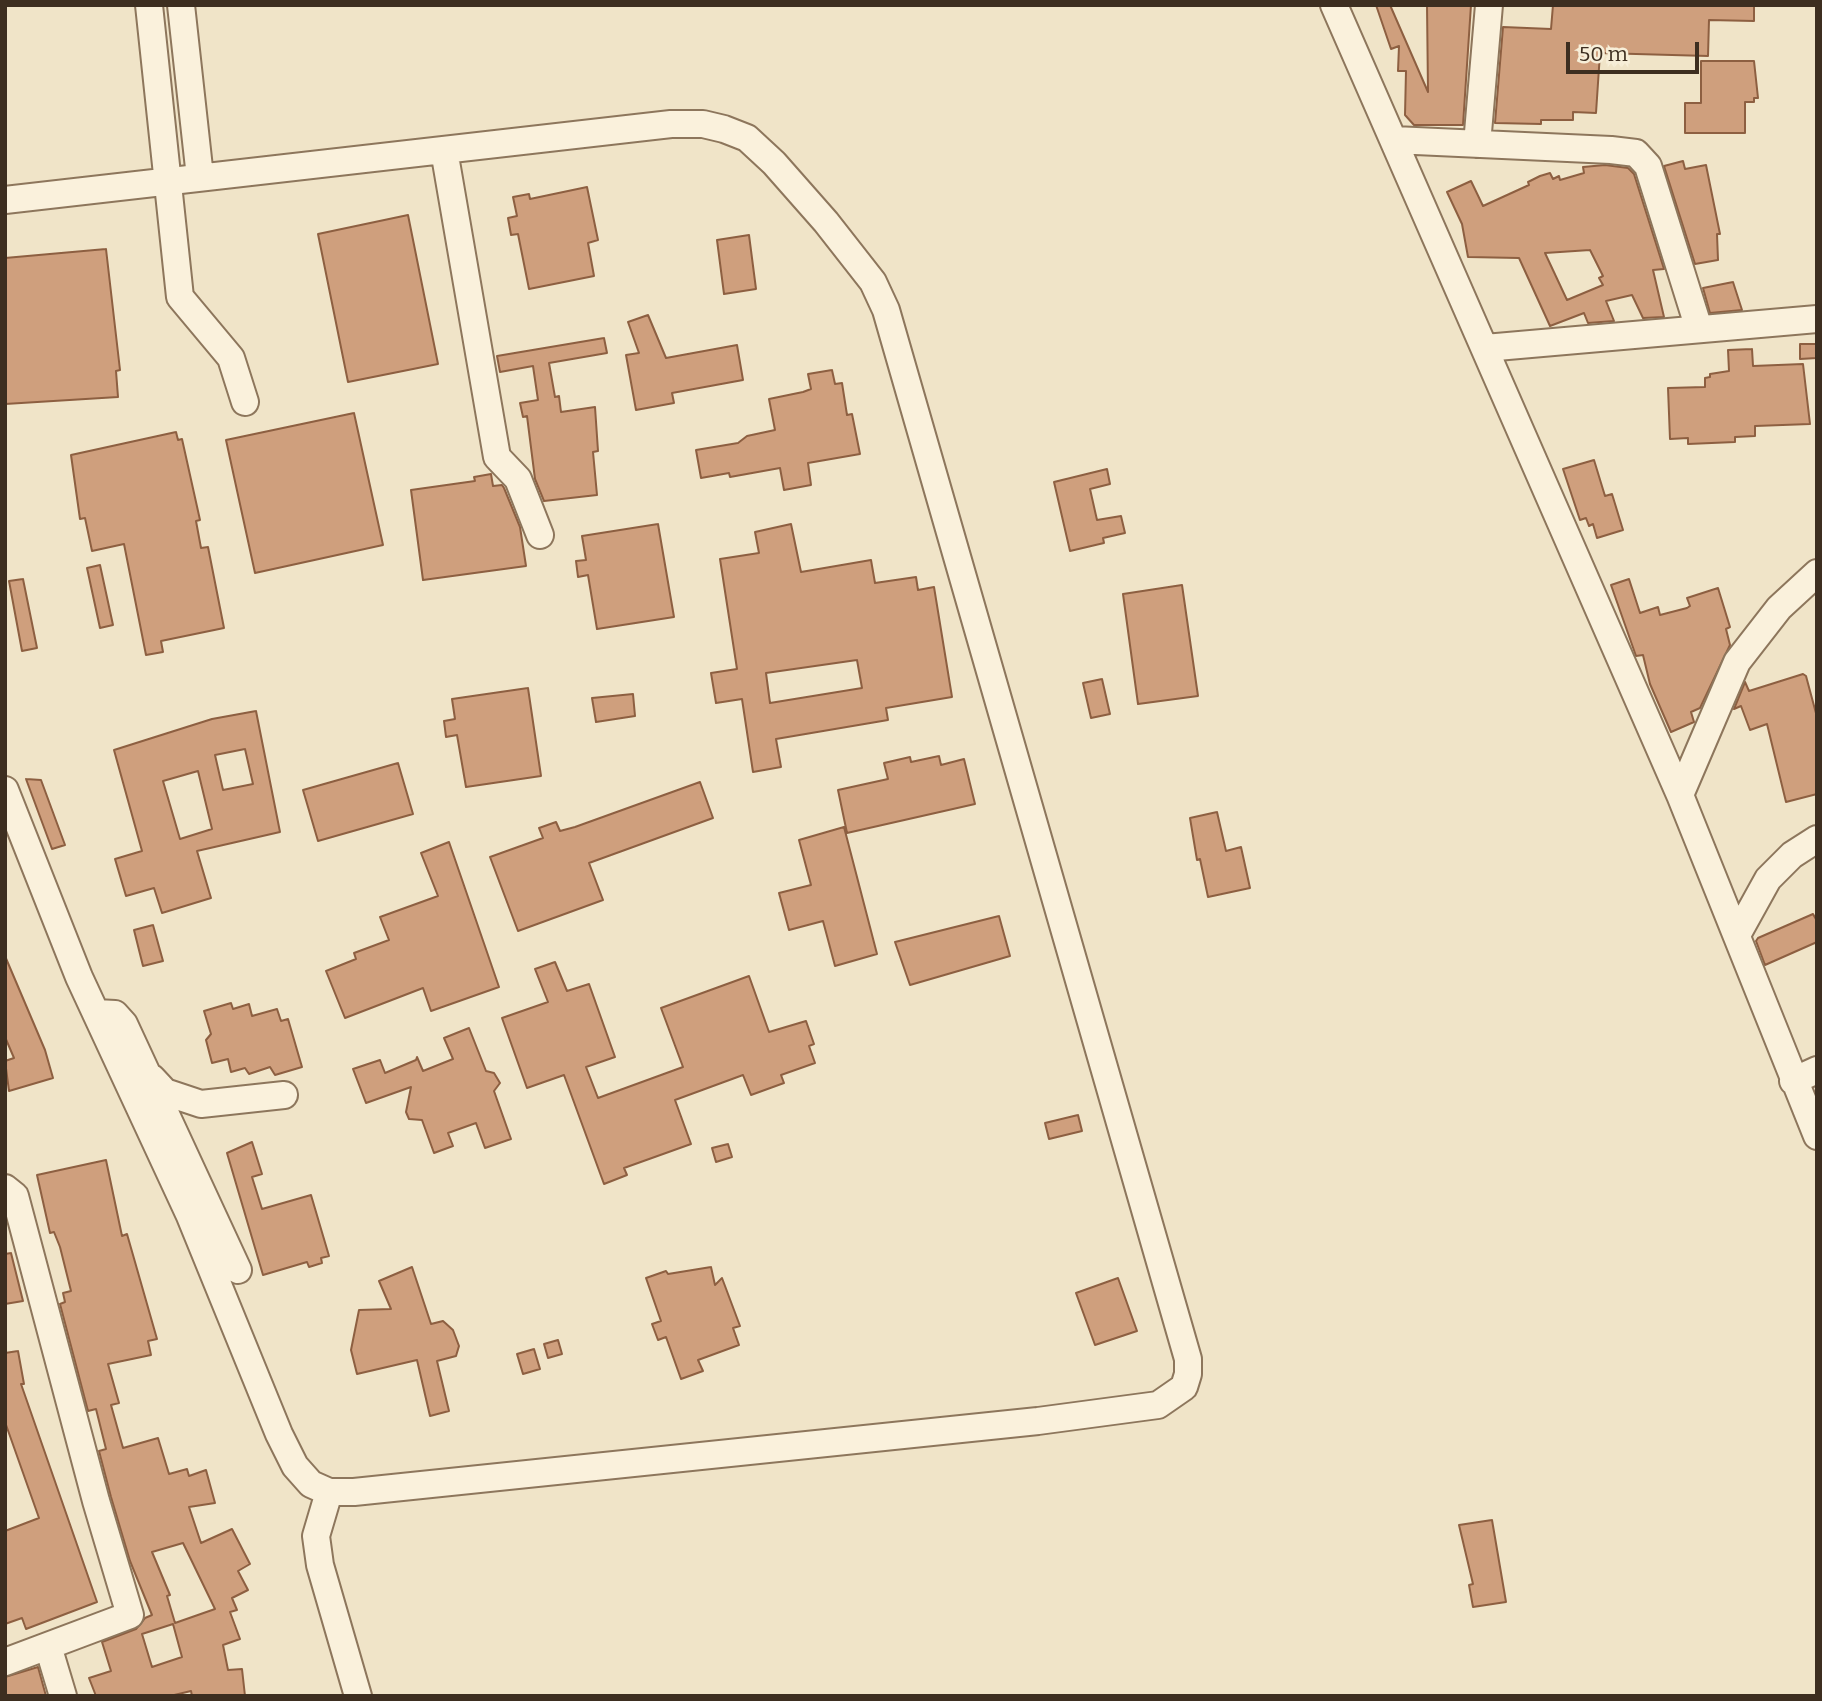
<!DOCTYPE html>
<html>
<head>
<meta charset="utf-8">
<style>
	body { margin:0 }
	#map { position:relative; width:1822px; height:1701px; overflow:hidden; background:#f0e4c8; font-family:Bitter,serif }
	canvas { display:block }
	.frame { position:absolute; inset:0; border:7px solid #3d2e20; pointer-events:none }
	.scale { position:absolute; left:1566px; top:42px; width:133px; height:32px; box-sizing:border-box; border:4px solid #3d2e20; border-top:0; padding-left:9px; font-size:21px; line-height:24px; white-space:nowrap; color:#3d2e20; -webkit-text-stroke:5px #f7eed8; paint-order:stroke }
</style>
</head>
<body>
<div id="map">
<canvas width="1822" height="1701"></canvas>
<div class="frame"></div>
<div class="scale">50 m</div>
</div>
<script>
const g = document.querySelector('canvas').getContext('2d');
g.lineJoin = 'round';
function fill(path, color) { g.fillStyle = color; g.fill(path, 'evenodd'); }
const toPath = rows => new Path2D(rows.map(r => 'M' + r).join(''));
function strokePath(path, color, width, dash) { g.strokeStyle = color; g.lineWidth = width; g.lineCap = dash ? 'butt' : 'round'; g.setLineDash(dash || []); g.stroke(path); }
const building = toPath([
	[1376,5,1390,5,1428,92,1427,5,1471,5,1463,125,1414,125,1405,115,1406,71,1398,71,1399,46,1391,49,1376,5],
	[1553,5,1754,5,1754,21,1709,20,1708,56,1600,53,1596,113,1573,112,1573,120,1541,120,1541,124,1495,123,1503,27,1551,29,1553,5],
	[1701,61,1754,61,1758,98,1754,98,1754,102,1745,102,1745,133,1685,133,1685,103,1701,103,1701,61],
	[1683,161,1685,169,1706,165,1720,234,1717,234,1718,260,1695,264,1664,166,1683,161],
	[1605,165,1628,168,1634,174,1664,269,1653,270,1664,317,1643,318,1632,295,1606,301,1614,321,1588,323,1584,313,1550,326,1519,258,1468,257,1462,224,1447,192,1471,181,1483,206,1529,185,1528,182,1540,176,1550,173,1553,179,1559,176,1560,180,1584,173,1583,167,1605,165],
	[1590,250,1603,276,1599,278,1603,285,1567,300,1545,253,1590,250],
	[587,187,598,240,588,243,594,276,529,289,518,234,511,235,508,218,517,216,513,197,529,194,530,199,587,187],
	[408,215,438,364,348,382,318,234,408,215],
	[749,235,756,289,724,294,717,240,749,235],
	[106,249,120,370,116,371,118,397,5,404,5,258,106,249],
	[1733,282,1742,310,1710,313,1703,288,1733,282],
	[648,315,666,358,737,345,743,380,672,393,674,403,636,410,626,355,639,353,628,322,648,315],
	[604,338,607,353,549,363,555,397,559,396,561,412,595,407,598,451,593,452,597,495,544,501,535,479,527,416,523,417,520,403,538,400,533,366,500,372,497,356,604,338],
	[1800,344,1817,344,1817,358,1800,359,1800,344],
	[1752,349,1753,366,1803,364,1810,424,1755,426,1755,436,1735,437,1735,442,1688,444,1688,438,1670,439,1668,388,1705,387,1705,378,1710,377,1710,374,1729,371,1728,350,1752,349],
	[832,370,835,384,842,383,847,415,852,414,860,454,808,463,811,485,784,490,780,468,730,477,729,473,701,478,696,450,738,443,747,436,775,430,769,399,803,392,811,389,808,374,832,370],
	[354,413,383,545,255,573,226,440,354,413],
	[176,432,178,440,182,439,200,520,196,521,201,548,208,547,224,628,161,641,163,652,146,655,124,544,92,551,85,518,80,519,71,455,176,432],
	[1594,460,1605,496,1612,494,1623,530,1597,538,1593,524,1589,526,1586,518,1580,520,1563,469,1594,460],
	[1107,469,1110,484,1090,489,1097,520,1121,516,1125,533,1103,538,1104,543,1070,551,1054,482,1107,469],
	[491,474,493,486,502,485,504,488,520,527,526,566,423,580,411,490,475,481,474,477,491,474],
	[658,524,674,617,597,629,588,575,578,577,576,561,586,560,582,536,658,524],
	[791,524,801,572,871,560,875,583,916,577,918,590,934,587,952,697,886,708,888,720,776,739,781,767,753,772,742,699,716,703,711,673,737,669,720,559,759,553,755,532,791,524],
	[857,660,862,688,770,703,766,673,857,660],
	[100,565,113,625,100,628,87,568,100,565],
	[23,579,37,648,22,651,9,581,23,579],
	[1629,579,1640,613,1658,607,1660,615,1687,608,1690,606,1687,598,1718,588,1730,627,1726,629,1730,645,1700,708,1691,712,1694,722,1671,732,1650,684,1643,655,1636,656,1611,585,1629,579],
	[1182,585,1198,696,1138,704,1123,594,1182,585],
	[1803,674,1806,676,1817,717,1817,794,1786,802,1767,724,1750,730,1741,706,1734,709,1745,682,1749,691,1803,674],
	[1102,679,1110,714,1091,718,1083,683,1102,679],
	[528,688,541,776,466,787,457,735,446,737,444,721,455,719,452,699,528,688],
	[633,694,635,716,596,722,592,698,633,694],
	[256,711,280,832,197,851,211,898,162,913,154,888,126,896,115,859,142,851,114,750,212,719,256,711],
	[245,749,253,784,223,790,215,755,245,749],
	[198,771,212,829,180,839,163,781,198,771],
	[939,756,941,765,964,759,975,804,847,833,838,790,888,779,884,763,910,757,911,762,939,756],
	[398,763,413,814,318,841,303,790,398,763],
	[26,779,41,780,65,845,52,849,26,779],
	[700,782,713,818,589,863,603,900,518,931,490,857,543,838,539,828,556,822,560,831,575,827,700,782],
	[1217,812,1226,851,1241,847,1250,888,1208,897,1200,859,1197,860,1190,818,1217,812],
	[844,827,877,954,835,966,823,921,789,930,779,893,811,885,799,840,844,827],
	[449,842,499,987,431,1011,423,988,345,1018,326,971,356,959,354,953,389,940,380,917,438,896,421,853,449,842],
	[1813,914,1817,921,1817,942,1765,965,1756,941,1758,938,1813,914],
	[999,916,1010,956,910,985,895,942,999,916],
	[153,925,163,961,143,966,134,930,153,925],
	[5,956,45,1050,53,1078,9,1091,5,1061,14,1058,5,1037,5,956],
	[555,962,567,991,589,984,615,1057,586,1067,598,1098,683,1067,661,1008,749,976,769,1032,806,1021,814,1044,809,1046,815,1063,781,1075,784,1083,751,1095,743,1075,675,1100,691,1144,624,1168,627,1175,604,1184,564,1075,527,1088,502,1018,548,1002,535,969,555,962],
	[231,1003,233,1009,249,1004,252,1016,277,1009,281,1021,288,1019,302,1067,275,1075,270,1067,249,1074,245,1068,231,1072,228,1059,212,1063,206,1040,211,1034,204,1011,231,1003],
	[469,1028,486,1071,494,1073,500,1083,494,1091,511,1139,485,1148,476,1123,448,1133,453,1146,434,1153,422,1120,409,1119,406,1112,411,1087,366,1103,353,1069,380,1060,385,1073,416,1060,417,1057,423,1071,453,1059,444,1038,469,1028],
	[1078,1115,1082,1131,1049,1139,1045,1123,1078,1115],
	[252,1142,262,1174,252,1177,262,1209,311,1195,329,1256,321,1258,322,1263,309,1267,307,1262,263,1275,227,1153,252,1142],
	[728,1144,732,1157,716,1162,712,1148,728,1144],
	[106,1160,122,1236,127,1234,157,1339,148,1341,151,1355,108,1364,119,1403,111,1405,123,1448,158,1438,169,1474,187,1469,189,1476,206,1470,215,1503,189,1507,201,1543,232,1529,250,1564,238,1571,248,1590,232,1598,237,1610,230,1612,240,1639,223,1645,228,1670,242,1669,245,1696,192,1696,191,1691,170,1696,96,1696,89,1678,111,1671,102,1642,136,1629,145,1618,152,1615,130,1561,111,1497,99,1451,106,1449,96,1409,88,1411,60,1304,65,1302,63,1293,71,1291,60,1247,54,1232,50,1233,37,1175,106,1160],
	[183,1543,215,1609,175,1623,167,1596,170,1595,152,1552,183,1543],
	[173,1624,182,1657,152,1667,142,1634,173,1624],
	[11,1253,23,1301,5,1304,5,1254,11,1253],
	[412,1267,431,1324,443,1321,453,1330,459,1346,456,1356,437,1361,449,1411,430,1416,417,1360,357,1374,351,1350,359,1310,391,1309,379,1281,412,1267],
	[711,1267,715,1285,722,1278,740,1326,733,1328,739,1345,698,1360,703,1371,681,1379,666,1337,658,1340,652,1324,661,1321,646,1278,666,1271,668,1274,711,1267],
	[1118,1278,1137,1331,1095,1345,1076,1293,1118,1278],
	[558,1340,562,1354,548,1358,544,1344,558,1340],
	[534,1349,540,1369,523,1374,517,1354,534,1349],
	[18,1351,24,1384,21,1384,97,1602,26,1629,22,1618,5,1624,5,1531,39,1518,5,1422,5,1353,18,1351],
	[1492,1520,1506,1602,1473,1607,1469,1585,1473,1584,1459,1525,1492,1520],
	[38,1667,46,1696,5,1696,5,1677,38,1667]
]);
fill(building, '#cf9f7d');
strokePath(building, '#8d5f41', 2);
const minor = toPath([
	[149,5,180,297,231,358,245,402],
	[181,5,200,177],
	[1334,5,1680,795,1817,1136],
	[1394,140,1611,150,1636,153,1648,166,1699,329],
	[1477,144,1489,5],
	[444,150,497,457,518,479,540,535],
	[5,200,671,124,703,124,724,129,747,138,774,163,826,222,873,282,886,310,1188,1359,1188,1374,1184,1387,1158,1405,1038,1421,354,1492,329,1492,311,1484,295,1466,279,1434,190,1216,79,977,5,790],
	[1485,348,1817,319],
	[1680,795,1737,662,1779,608,1817,573],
	[1737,935,1768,879,1792,855,1817,839],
	[96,1013,115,1014,124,1024,238,1270],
	[152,1078,165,1092,201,1104,284,1095],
	[1793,1081,1817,1070],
	[5,1188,15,1196,96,1501,130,1615,5,1662],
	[329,1492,316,1536,320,1565,358,1696],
	[48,1646,63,1696]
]);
strokePath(minor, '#8d765c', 30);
strokePath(minor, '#faf1dc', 26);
</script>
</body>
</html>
